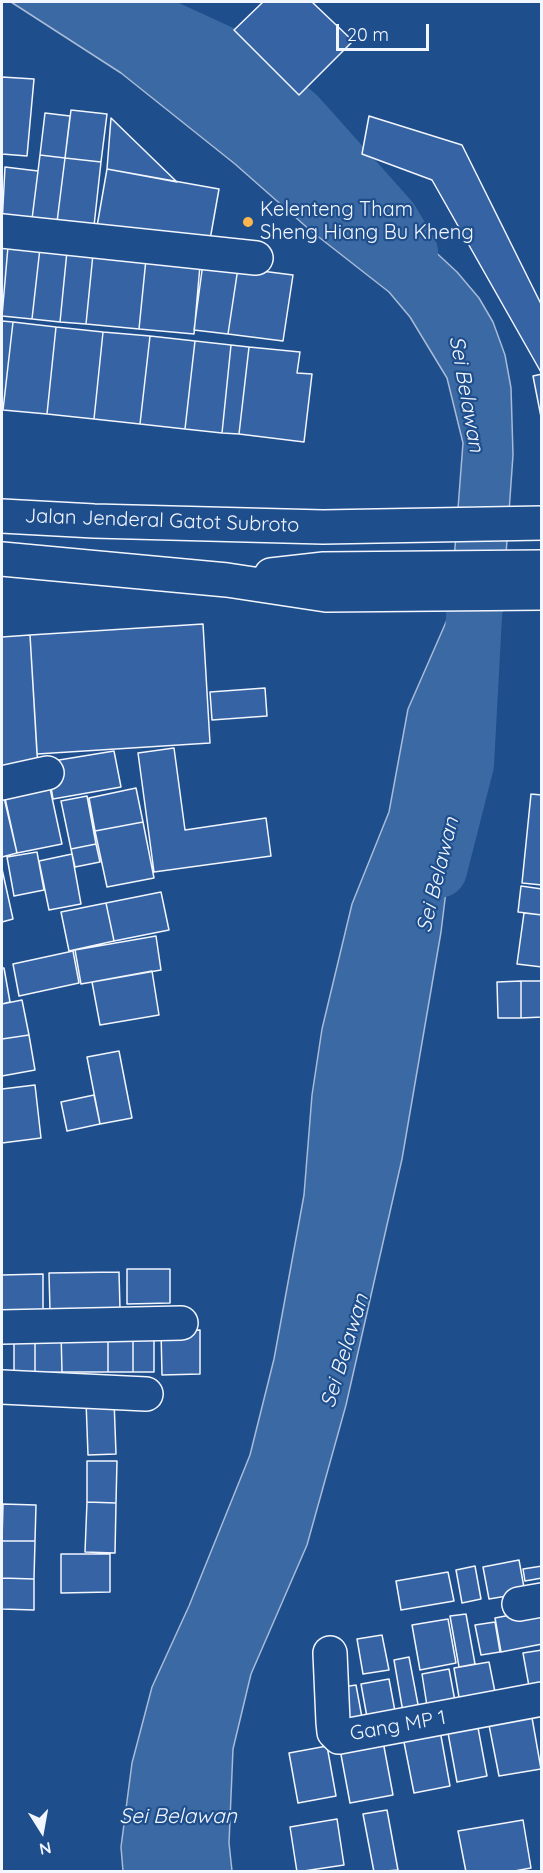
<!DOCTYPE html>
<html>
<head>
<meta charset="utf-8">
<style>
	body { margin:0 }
	#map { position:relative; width:543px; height:1873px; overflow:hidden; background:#1f4e8c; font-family:Quicksand,sans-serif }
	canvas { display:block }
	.frame { position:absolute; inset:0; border:3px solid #f2f6ff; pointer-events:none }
	.north { position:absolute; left:12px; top:1801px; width:60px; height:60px; -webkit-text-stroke:4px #1f4e8c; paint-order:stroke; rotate:169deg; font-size:16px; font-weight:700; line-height:24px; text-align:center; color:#f2f6ff }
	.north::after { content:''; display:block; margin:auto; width:21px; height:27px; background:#f2f6ff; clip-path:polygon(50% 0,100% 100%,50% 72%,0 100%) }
	.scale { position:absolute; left:336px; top:24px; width:93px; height:27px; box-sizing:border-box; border:3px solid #f2f6ff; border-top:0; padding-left:8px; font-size:18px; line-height:21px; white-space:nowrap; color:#f2f6ff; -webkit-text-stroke:4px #1f4e8c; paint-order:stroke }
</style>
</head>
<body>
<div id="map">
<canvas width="543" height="1873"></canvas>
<div class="frame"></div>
<div class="north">N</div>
<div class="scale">20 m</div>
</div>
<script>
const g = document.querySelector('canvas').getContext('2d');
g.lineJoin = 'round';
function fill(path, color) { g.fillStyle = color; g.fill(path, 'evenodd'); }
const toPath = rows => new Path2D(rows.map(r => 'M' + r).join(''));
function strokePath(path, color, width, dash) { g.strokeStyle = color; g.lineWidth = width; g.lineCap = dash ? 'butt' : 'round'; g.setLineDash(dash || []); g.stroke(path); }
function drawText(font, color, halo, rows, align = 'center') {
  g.font = font + ' Quicksand,sans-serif'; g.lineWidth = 4.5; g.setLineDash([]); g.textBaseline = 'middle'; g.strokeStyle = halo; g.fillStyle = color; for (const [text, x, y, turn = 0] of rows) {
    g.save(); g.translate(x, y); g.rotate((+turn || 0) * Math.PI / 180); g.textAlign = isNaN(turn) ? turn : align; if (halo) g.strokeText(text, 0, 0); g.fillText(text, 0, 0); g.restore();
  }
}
const water = toPath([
	[11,2,124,2,161,17,204,48,307,145,345,176,385,205,457,272,479,298,493,322,505,355,511,388,513,455,502,611,463,670,459,784,441,932,402,1159,346,1405,307,1545,251,1674,233,1749,229,1843,232,1871,123,1871,121,1847,132,1763,152,1687,189,1606,250,1455,274,1359,304,1195,312,1095,322,1029,352,904,389,812,408,709,450,613,463,443,447,378,410,317,389,292,311,231,235,164,121,73,11,2]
]);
fill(water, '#3b69a3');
strokePath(water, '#a8bbd7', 1.5);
strokePath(toPath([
	[110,2,227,56,298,116,391,220,410,252],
	[439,870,466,764,476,580]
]), '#3b69a3', 56);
const building = toPath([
	[263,2,312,2,353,41,299,95,234,30,263,2],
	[2,77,34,79,27,156,2,154,2,77],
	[71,110,107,114,101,162,65,158,71,110],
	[45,113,70,116,65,158,40,155,45,113],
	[369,116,462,145,542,306,542,374,432,180,362,154,369,116],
	[111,118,177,182,107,169,111,118],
	[40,155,65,158,56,230,31,227,40,155],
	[65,158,101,162,93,235,56,230,65,158],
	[5,167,38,171,31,227,2,224,5,167],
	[107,169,219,189,208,251,96,232,107,169],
	[2,235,9,235,2,316,2,235],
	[9,235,41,239,32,319,2,316,9,235],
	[41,239,68,241,60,322,32,319,41,239],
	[68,241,94,244,86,324,60,322,68,241],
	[94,244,147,249,139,329,86,324,94,244],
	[147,249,201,254,194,334,139,329,147,249],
	[203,263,238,268,228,334,194,330,203,263],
	[238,268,293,275,283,341,228,334,238,268],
	[2,321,13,322,3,410,2,409,2,321],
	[13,322,56,327,47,414,3,410,13,322],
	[56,327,103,332,94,419,47,414,56,327],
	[103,332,150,336,140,424,94,419,103,332],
	[150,336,195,341,185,429,140,424,150,336],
	[195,341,231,345,222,433,185,429,195,341],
	[231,345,249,347,239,434,222,433,231,345],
	[249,347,300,352,297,373,312,374,304,442,239,434,249,347],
	[542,374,542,422,533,376,542,374],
	[203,624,210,743,37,754,30,635,203,624],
	[30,635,38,768,2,770,2,637,30,635],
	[265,688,267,716,212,720,210,692,265,688],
	[174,748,185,830,266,818,271,856,154,872,138,753,174,748],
	[114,751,121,787,53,799,47,762,114,751],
	[48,779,62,844,17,853,3,789,48,779],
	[136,788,143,822,95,831,89,798,136,788],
	[2,789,17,853,2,857,2,789],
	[531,794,542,795,542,885,522,883,531,794],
	[87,796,96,844,71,849,61,801,87,796],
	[143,822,154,878,107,887,95,831,143,822],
	[96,844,100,862,75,867,71,849,96,844],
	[37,852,44,890,14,896,7,857,37,852],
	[72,854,81,904,49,910,39,861,72,854],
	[2,869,13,919,2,922,2,869],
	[521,886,542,889,542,915,518,912,521,886],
	[161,892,169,930,114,941,106,903,161,892],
	[106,903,114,941,69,951,61,912,106,903],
	[524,913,542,915,542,967,517,964,524,913],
	[156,936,161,970,81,984,75,950,156,936],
	[73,951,79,983,19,996,13,964,73,951],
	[2,968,4,968,10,1002,2,1004,2,968],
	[152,971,159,1015,100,1025,92,982,152,971],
	[521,981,521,1018,498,1018,497,982,521,981],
	[521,981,542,981,542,1017,521,1018,521,981],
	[22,1000,29,1035,2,1039,2,1004,22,1000],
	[29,1035,35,1070,2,1076,2,1039,29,1035],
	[119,1051,132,1118,100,1124,87,1057,119,1051],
	[35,1085,41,1138,2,1143,2,1089,35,1085],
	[94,1095,100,1124,67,1131,61,1102,94,1095],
	[127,1269,170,1269,170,1303,127,1304,127,1269],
	[119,1272,120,1309,50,1311,49,1273,119,1272],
	[43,1274,43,1312,2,1312,2,1275,43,1274],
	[200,1330,200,1374,162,1375,161,1331,200,1330],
	[14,1332,35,1332,35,1373,14,1372,14,1332],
	[35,1332,61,1332,62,1372,35,1373,35,1332],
	[61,1332,108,1332,108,1372,62,1372,61,1332],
	[108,1332,133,1332,133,1372,108,1372,108,1332],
	[133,1332,154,1332,154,1372,133,1372,133,1332],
	[114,1400,116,1454,88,1455,86,1401,114,1400],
	[87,1461,117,1461,116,1503,87,1502,87,1461],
	[87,1502,116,1503,115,1553,85,1552,87,1502],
	[3,1504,36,1505,35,1541,2,1541,3,1504],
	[2,1541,35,1541,34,1579,2,1578,2,1541],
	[61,1554,110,1554,110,1592,61,1593,61,1554],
	[519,1560,525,1593,489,1599,483,1567,519,1560],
	[475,1566,481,1599,462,1603,456,1570,475,1566],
	[542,1566,542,1578,525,1581,523,1569,542,1566],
	[448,1572,454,1601,401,1610,396,1581,448,1572],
	[2,1578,34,1579,34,1610,2,1609,2,1578],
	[542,1609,542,1644,501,1652,495,1618,542,1609],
	[466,1614,475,1664,459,1667,450,1616,466,1614],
	[448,1619,456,1663,420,1670,412,1625,448,1619],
	[495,1622,500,1652,481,1655,475,1625,495,1622],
	[382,1635,389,1670,363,1674,357,1639,382,1635],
	[542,1650,542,1689,530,1692,523,1653,542,1650],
	[409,1657,420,1715,404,1718,394,1660,409,1657],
	[489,1662,496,1697,460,1703,454,1668,489,1662],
	[449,1669,455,1701,427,1706,422,1674,449,1669],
	[389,1679,397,1722,369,1728,361,1684,389,1679],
	[356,1685,363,1723,350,1725,343,1687,356,1685],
	[531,1712,541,1769,499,1776,488,1720,531,1712],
	[476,1717,487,1776,457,1782,446,1722,476,1717],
	[439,1725,450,1786,414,1793,402,1732,439,1725],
	[382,1736,393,1795,350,1803,339,1744,382,1736],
	[327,1746,336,1796,298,1803,289,1753,327,1746],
	[387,1810,398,1870,374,1872,363,1814,387,1810],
	[337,1819,344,1865,297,1872,290,1827,337,1819],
	[523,1820,531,1868,509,1872,466,1872,458,1831,523,1820]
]);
fill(building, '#3563a3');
strokePath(building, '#f2f6ff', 1.5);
const minor = toPath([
	[2,231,256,258],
	[2,783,47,773],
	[2,1327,181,1323],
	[2,1387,146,1394],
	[519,1604,542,1600],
	[330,1653,333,1722,334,1732,339,1737,542,1699]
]);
const highway = toPath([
	[2,516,94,521,323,527,542,523],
	[2,559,227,580,326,595,542,593],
	[271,575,324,569,542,567]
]);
strokePath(minor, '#f2f6ff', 36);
strokePath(highway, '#f2f6ff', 36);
strokePath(minor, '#1f4e8c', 33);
strokePath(highway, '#1f4e8c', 33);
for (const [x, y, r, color] of [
	[248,222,6,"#ffb74d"]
]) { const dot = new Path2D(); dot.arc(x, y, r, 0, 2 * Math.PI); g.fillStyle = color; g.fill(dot); strokePath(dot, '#1f4e8c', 2); }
drawText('20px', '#f2f6ff', '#1f4e8c', [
	["Kelenteng Tham",260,210],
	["Sheng Hiang Bu Kheng",260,233]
], 'left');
drawText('20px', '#f2f6ff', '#1f4e8c', [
	["Jalan Jenderal Gatot Subroto",162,521,2],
	["Gang MP 1",398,1726,-10]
]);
drawText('italic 21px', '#f2f6ff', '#1f4e8c', [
	["Sei Belawan",466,394,80],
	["Sei Belawan",438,875,-76],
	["Sei Belawan",345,1351,-73],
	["Sei Belawan",178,1817]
]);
</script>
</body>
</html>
